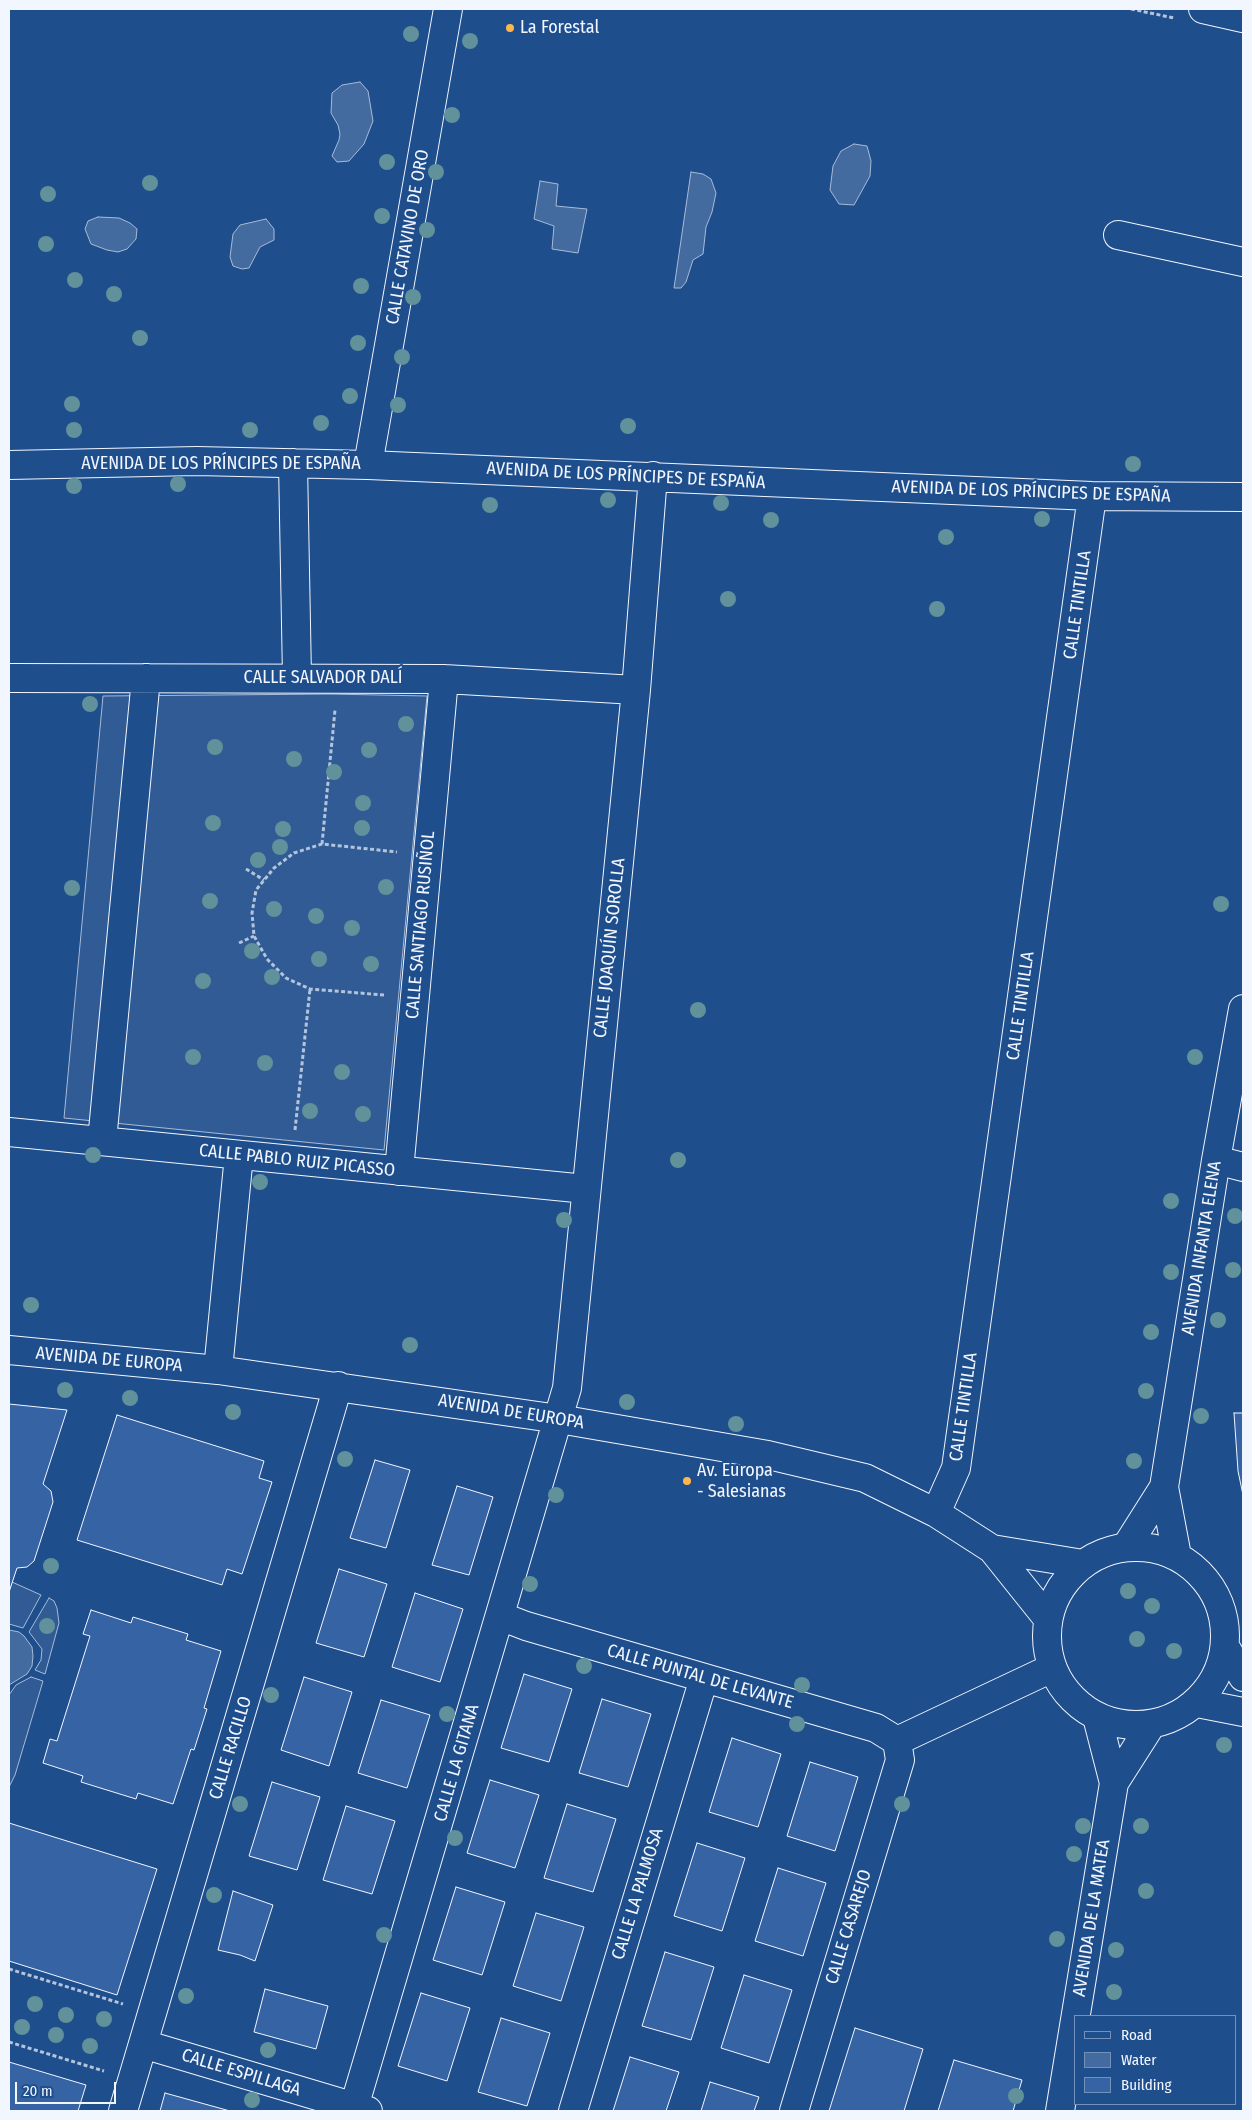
<!DOCTYPE html>
<html>
<head>
<meta charset="utf-8">
<style>
	body { margin:0 }
	#map { position:relative; width:1252px; height:2120px; overflow:hidden; background:#1f4e8c; font-family:"Fira Sans Condensed",sans-serif }
	canvas { display:block }
	.frame { position:absolute; inset:0; border:10px solid #f2f6ff; pointer-events:none }
	.legend { position:absolute; left:1074px; top:2015px; width:162px; height:90px; box-sizing:border-box; background:#1f4e8c; border:1px solid #7391ba; margin:0; padding:6px 9px; list-style:none; font-size:15px; color:#f2f6ff }
	.legend li { display:flex; align-items:center; gap:10px; height:25px }
	.legend b { width:25px; border:1px solid #7391ba }
	.scale { position:absolute; left:15px; top:2082px; width:101px; height:22px; box-sizing:border-box; border:2px solid #f2f6ff; border-top:0; padding-left:6px; font-size:15px; line-height:18px; white-space:nowrap; color:#f2f6ff; -webkit-text-stroke:4px #1f4e8c; paint-order:stroke }
</style>
</head>
<body>
<div id="map">
<canvas width="1252" height="2120"></canvas>
<div class="frame"></div>
<ul class="legend">
<li><b style="height:6px;background:#1f4e8c"></b>Road</li>
<li><b style="height:14px;background:#446ba0"></b>Water</li>
<li><b style="height:14px;background:#3563a3"></b>Building</li>
</ul>
<div class="scale">20 m</div>
</div>
<script>
const g = document.querySelector('canvas').getContext('2d');
g.lineJoin = 'round';
function fill(path, color) { g.fillStyle = color; g.fill(path, 'evenodd'); }
const toPath = rows => new Path2D(rows.map(r => 'M' + r).join(''));
function strokePath(path, color, width, dash) { g.strokeStyle = color; g.lineWidth = width; g.lineCap = dash ? 'butt' : 'round'; g.setLineDash(dash || []); g.stroke(path); }
function drawText(font, color, halo, rows, align = 'center') {
  g.font = font + ' "Fira Sans Condensed",sans-serif'; g.lineWidth = 4; g.setLineDash([]); g.textBaseline = 'middle'; g.strokeStyle = halo; g.fillStyle = color; for (const [text, x, y, turn = 0] of rows) {
    g.save(); g.translate(x, y); g.rotate((+turn || 0) * Math.PI / 180); g.textAlign = isNaN(turn) ? turn : align; if (halo) g.strokeText(text, 0, 0); g.fillText(text, 0, 0); g.restore();
  }
}
const built = toPath([
	[330,694,427,696,384,1150,64,1118,103,696,330,694],
	[12,1582,41,1595,23,1628,9,1624,9,1592,12,1582],
	[49,1598,54,1601,57,1608,59,1623,45,1674,35,1670,41,1660,42,1649,29,1632,49,1598],
	[31,1677,43,1681,15,1775,9,1787,9,1695,16,1685,31,1677]
]);
fill(built, '#305b95');
strokePath(built, '#a8bbd7', 1);
const water = toPath([
	[360,82,368,91,373,121,364,144,349,161,337,162,332,156,339,140,340,134,338,125,331,113,332,93,342,85,360,82],
	[854,144,867,146,871,161,870,176,854,205,839,204,830,190,833,166,841,151,854,144],
	[691,172,703,174,711,179,716,193,712,212,706,227,703,254,693,260,686,282,681,288,674,288,691,172],
	[540,181,558,184,556,206,587,209,578,253,552,249,554,226,534,219,540,181],
	[98,217,119,218,130,223,137,229,136,239,127,249,118,252,107,250,91,244,85,229,88,221,98,217],
	[266,219,274,229,274,240,260,247,249,268,242,269,233,266,230,257,233,234,240,225,266,219],
	[9,1630,19,1632,24,1636,32,1647,33,1656,32,1666,27,1674,9,1685,9,1630]
]);
fill(water, '#446ba0');
strokePath(water, '#a8bbd7', 1);
const building = toPath([
	[9,1404,67,1410,43,1484,51,1491,53,1502,34,1561,27,1567,17,1568,9,1592,9,1404],
	[1234,1413,1243,1413,1243,1495,1238,1471,1234,1413],
	[117,1415,264,1461,259,1478,272,1482,242,1574,227,1569,222,1585,77,1540,117,1415],
	[375,1460,410,1470,386,1548,350,1538,375,1460],
	[457,1486,493,1497,469,1575,432,1565,457,1486],
	[339,1569,387,1584,364,1657,316,1643,339,1569],
	[415,1593,463,1609,440,1682,392,1667,415,1593],
	[91,1610,131,1623,133,1617,188,1634,186,1640,221,1651,204,1708,207,1709,194,1750,191,1749,173,1804,138,1793,136,1799,81,1782,83,1776,43,1763,50,1739,57,1741,90,1636,83,1634,91,1610],
	[524,1674,572,1689,549,1762,501,1748,524,1674],
	[304,1677,352,1692,329,1766,281,1750,304,1677],
	[602,1699,651,1714,628,1787,579,1773,602,1699],
	[381,1700,430,1715,407,1788,358,1773,381,1700],
	[732,1738,781,1754,758,1827,709,1812,732,1738],
	[810,1762,858,1777,835,1851,787,1836,810,1762],
	[490,1780,539,1795,515,1868,467,1853,490,1780],
	[272,1782,320,1797,297,1870,249,1856,272,1782],
	[567,1804,616,1819,593,1892,544,1878,567,1804],
	[346,1806,395,1821,372,1894,323,1880,346,1806],
	[9,1823,157,1869,117,1995,9,1961,9,1823],
	[697,1843,745,1858,722,1931,674,1916,697,1843],
	[778,1868,826,1883,803,1956,755,1941,778,1868],
	[456,1887,505,1902,482,1975,433,1960,456,1887],
	[233,1891,273,1905,255,1961,240,1955,218,1950,233,1891],
	[536,1913,584,1927,561,2001,513,1986,536,1913],
	[665,1952,714,1967,691,2040,642,2026,665,1952],
	[744,1975,792,1990,769,2063,721,2048,744,1975],
	[265,1989,328,2006,316,2049,254,2032,265,1989],
	[421,1993,470,2008,447,2081,398,2066,421,1993],
	[501,2018,550,2033,527,2106,478,2092,501,2018],
	[855,2028,923,2049,904,2111,829,2111,855,2028],
	[630,2057,679,2072,666,2111,613,2111,630,2057],
	[954,2060,1022,2080,1013,2111,938,2111,954,2060],
	[9,2062,86,2085,78,2111,9,2111,9,2062],
	[710,2082,759,2097,754,2111,701,2111,710,2082],
	[165,2093,230,2111,160,2111,165,2093]
]);
fill(building, '#3563a3');
strokePath(building, '#f2f6ff', 1);
const minor = toPath([
	[1203,9,1243,18],
	[1118,235,1243,262],
	[293,463,297,678],
	[9,465,197,461,368,465,1092,496,1243,497],
	[368,465,448,9],
	[9,678,444,679,636,690],
	[9,1132,586,1189],
	[102,1141,146,678],
	[1216,1160,1243,1167],
	[399,1171,444,679],
	[9,1350,218,1370,559,1419,768,1455,865,1478,936,1513,992,1549,1048,1619],
	[218,1370,239,1155],
	[936,1513,956,1468,1092,496],
	'1047 1636a89 89 0 1 1 178 0a89 89 0 1 1-178 0Z',
	[1126,1547,1164,1487],
	[992,1549,1083,1564],
	[1177,1556,1164,1487,1216,1160,1243,1009],
	[500,1616,526,1626,876,1728,897,1741],
	[1226,1648,1243,1677],
	[1197,1703,1243,1712],
	[1097,1717,1114,1783],
	[897,1741,1052,1668],
	[143,2044,368,2111],
	[354,2107,567,1388,636,690,653,476],
	[123,2111,338,1386],
	[573,2111,704,1678],
	[794,2111,900,1760,897,1741],
	[1060,2111,1114,1783,1151,1725]
]);
strokePath(minor, '#f2f6ff', 30);
strokePath(toPath([
	[1131,9,1174,18],
	[322,844,335,710],
	[246,869,264,880],
	[239,943,254,936],
	[384,995,310,989,286,978,267,959,254,936,252,913,256,890,274,868,294,853,322,844,397,852],
	[295,1130,310,989],
	[9,1969,123,2004],
	[9,2042,104,2071]
]), '#b3c4dc', 3, [4, 2.5]);
strokePath(minor, '#1f4e8c', 28);
g.fillStyle = '#61919a';
for (const [x, y] of [
	[411,34],
	[470,41],
	[452,115],
	[387,162],
	[436,172],
	[150,183],
	[48,194],
	[382,216],
	[427,230],
	[46,244],
	[75,280],
	[361,286],
	[114,294],
	[413,297],
	[140,338],
	[358,343],
	[402,357],
	[350,396],
	[72,404],
	[398,405],
	[321,423],
	[628,426],
	[74,430],
	[250,430],
	[1133,464],
	[178,484],
	[74,486],
	[608,500],
	[721,503],
	[490,505],
	[1042,519],
	[771,520],
	[946,537],
	[728,599],
	[937,609],
	[90,704],
	[406,724],
	[215,747],
	[369,750],
	[294,759],
	[334,772],
	[363,803],
	[213,823],
	[362,828],
	[283,829],
	[280,847],
	[258,860],
	[386,887],
	[72,888],
	[210,901],
	[1221,904],
	[274,909],
	[316,916],
	[352,928],
	[252,951],
	[319,959],
	[371,964],
	[272,977],
	[203,981],
	[698,1010],
	[193,1057],
	[1195,1057],
	[265,1063],
	[342,1072],
	[310,1111],
	[363,1114],
	[93,1155],
	[678,1160],
	[260,1182],
	[1171,1201],
	[1235,1216],
	[564,1220],
	[1233,1270],
	[1171,1272],
	[31,1305],
	[1218,1320],
	[1151,1332],
	[410,1345],
	[65,1390],
	[1146,1391],
	[130,1398],
	[627,1402],
	[233,1412],
	[1201,1416],
	[736,1424],
	[345,1459],
	[1134,1461],
	[556,1495],
	[51,1566],
	[530,1584],
	[1128,1591],
	[1152,1606],
	[47,1626],
	[1137,1639],
	[1174,1651],
	[584,1666],
	[802,1685],
	[271,1695],
	[447,1714],
	[797,1724],
	[1224,1745],
	[240,1804],
	[902,1804],
	[1083,1826],
	[1141,1826],
	[455,1838],
	[1074,1854],
	[1146,1891],
	[214,1895],
	[384,1935],
	[1057,1939],
	[1116,1950],
	[1114,1992],
	[186,1996],
	[35,2004],
	[66,2015],
	[104,2019],
	[22,2027],
	[56,2035],
	[90,2046],
	[268,2050],
	[1016,2096],
	[252,2100]
]) { g.beginPath(); g.arc(x, y, 8, 0, 2 * Math.PI); g.fill(); }
for (const [x, y, r, color] of [
	[510,28,5,"#ffb74d"],
	[687,1481,5,"#ffb74d"]
]) { const dot = new Path2D(); dot.arc(x, y, r, 0, 2 * Math.PI); g.fillStyle = color; g.fill(dot); strokePath(dot, '#1f4e8c', 2); }
drawText('18px', '#f2f6ff', '#1f4e8c', [
	["La Forestal",520,28],
	["Av. Europa",697,1471],
	["- Salesianas",697,1492]
], 'left');
drawText('18px', '#f2f6ff', '#1f4e8c', [
	["CALLE CATAVINO DE ORO",408,237,-80],
	["AVENIDA DE LOS PRÍNCIPES DE ESPAÑA",221,464],
	["AVENIDA DE LOS PRÍNCIPES DE ESPAÑA",626,476,3],
	["AVENIDA DE LOS PRÍNCIPES DE ESPAÑA",1031,492,2],
	["CALLE TINTILLA",1078,605,-82],
	["CALLE SALVADOR DALÍ",323,678],
	["CALLE SANTIAGO RUSIÑOL",421,925,-85],
	["CALLE JOAQUÍN SOROLLA",610,948,-84],
	["CALLE TINTILLA",1021,1006,-82],
	["CALLE PABLO RUIZ PICASSO",297,1161,6],
	["AVENIDA INFANTA ELENA",1202,1248,-81],
	["AVENIDA DE EUROPA",109,1360,5],
	["CALLE TINTILLA",964,1407,-82],
	["AVENIDA DE EUROPA",511,1412,9],
	["CALLE PUNTAL DE LEVANTE",700,1677,16],
	["CALLE RACILLO",231,1748,-73],
	["CALLE LA GITANA",457,1763,-74],
	["CALLE LA PALMOSA",638,1894,-73],
	["AVENIDA DE LA MATEA",1092,1918,-81],
	["CALLE CASAREJO",849,1927,-73],
	["CALLE ESPILLAGA",241,2073,17]
]);
</script>
</body>
</html>
